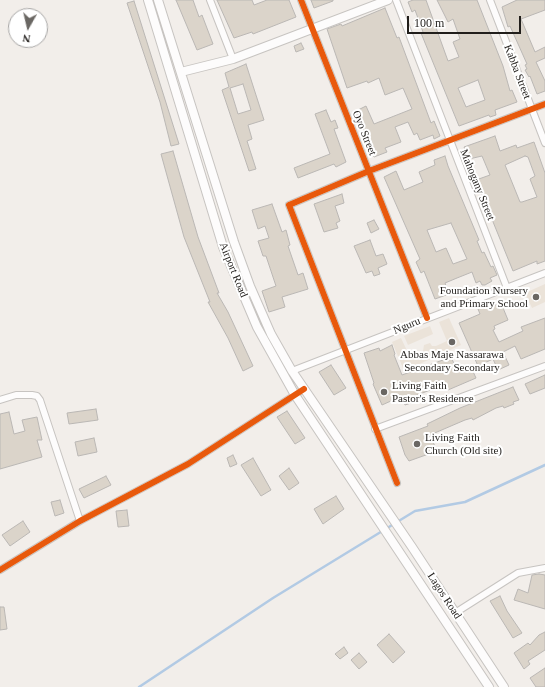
<!DOCTYPE html>
<html>
<head>
<meta charset="utf-8">
<style>
	body { margin:0 }
	#map { position:relative; width:545px; height:687px; overflow:hidden; background:#f2eeea; font-family:"Times New Roman",serif }
	canvas { display:block }
	.north { position:absolute; left:8px; top:8px; width:40px; height:40px; box-sizing:border-box; background:#fff; border:1px solid #a6a5a4; border-radius:50%; rotate:188deg; font-size:11px; font-weight:700; line-height:16px; text-align:center; color:#211e1b }
	.north::after { content:''; display:block; margin:auto; width:14px; height:18px; background:#6a6763; clip-path:polygon(50% 0,100% 100%,50% 72%,0 100%) }
	.scale { position:absolute; left:407px; top:16px; width:114px; height:18px; box-sizing:border-box; border:2px solid #211e1b; border-top:0; padding-left:5px; font-size:12px; line-height:14px; white-space:nowrap; color:#211e1b; -webkit-text-stroke:3px #fff; paint-order:stroke }
</style>
</head>
<body>
<div id="map">
<canvas width="545" height="687"></canvas>
<div class="north">N</div>
<div class="scale">100 m</div>
</div>
<script>
const g = document.querySelector('canvas').getContext('2d');
g.lineJoin = 'round';
function fill(path, color) { g.fillStyle = color; g.fill(path, 'evenodd'); }
const toPath = rows => new Path2D(rows.map(r => 'M' + r).join(''));
function strokePath(path, color, width, dash) { g.strokeStyle = color; g.lineWidth = width; g.lineCap = dash ? 'butt' : 'round'; g.setLineDash(dash || []); g.stroke(path); }
function drawText(font, color, halo, rows, align = 'center') {
  g.font = font + ' "Times New Roman",serif'; g.lineWidth = 4; g.setLineDash([]); g.textBaseline = 'middle'; g.strokeStyle = halo; g.fillStyle = color; for (const [text, x, y, turn = 0] of rows) {
    g.save(); g.translate(x, y); g.rotate((+turn || 0) * Math.PI / 180); g.textAlign = isNaN(turn) ? turn : align; if (halo) g.strokeText(text, 0, 0); g.fillText(text, 0, 0); g.restore();
  }
}
fill(toPath([
	[545,284,545,302,532,308,525,293],
	[449,318,461,345,413,367,412,364,403,368,392,342,401,338,410,357,423,351,424,345,430,343,432,346,436,346,447,341,439,322],
	[430,326,433,334,408,345,404,336]
]), '#ebe3d9');
strokePath(toPath([
	[139,687,273,598,415,511,465,502,545,465]
]), '#b2cae4', 2.5);
const building = toPath([
	[176,0,193,0,199,17,202,15,213,44,197,50,176,0],
	[217,0,252,0,254,5,267,0,289,0,296,17,253,34,252,32,234,38,217,0],
	[311,0,333,0,333,1,314,8,311,0],
	[413,0,426,0,448,61,459,57,453,42,460,39,453,19,448,22,437,0,477,0,503,66,510,91,512,90,517,102,495,110,496,115,490,117,489,115,459,126,421,33,423,32,415,10,412,12,408,2,413,0],
	[478,80,485,100,466,107,458,88,478,80],
	[517,0,545,0,545,10,521,19,535,52,545,47,545,58,536,62,545,81,545,91,537,94,530,76,529,77,525,70,527,69,525,65,527,64,510,26,508,27,502,7,517,0],
	[134,1,179,144,171,146,160,102,127,3,134,1],
	[385,8,397,38,399,37,431,123,434,121,440,136,434,139,433,135,420,140,417,133,414,135,408,122,395,127,401,142,385,148,387,152,374,157,361,124,354,112,366,106,374,124,412,109,403,88,385,95,379,78,368,83,367,81,347,88,327,29,341,24,342,26,385,8],
	[301,43,304,49,296,52,294,46,301,43],
	[246,64,264,120,248,125,252,139,247,141,256,169,249,171,222,90,229,87,225,73,246,64],
	[243,84,251,110,238,114,230,88,243,84],
	[326,110,331,122,335,120,338,128,334,129,346,162,336,167,334,164,298,178,294,168,330,154,315,114,326,110],
	[495,136,500,151,516,145,517,148,534,142,545,173,545,261,537,264,537,261,513,271,476,180,490,175,482,156,469,159,464,147,495,136],
	[525,156,528,157,535,176,530,179,537,197,522,202,520,202,505,165,525,156],
	[173,151,198,237,219,293,217,293,228,312,253,366,243,371,228,338,208,302,210,302,184,237,161,154,173,151],
	[445,156,448,166,479,240,477,241,482,253,484,252,491,267,493,266,497,275,490,278,492,281,485,285,482,285,480,281,476,283,472,272,457,278,445,283,449,294,435,299,424,271,421,273,416,262,420,259,384,177,396,171,404,190,423,182,419,172,435,165,434,160,445,156],
	[451,223,467,259,453,264,446,248,436,252,427,230,451,223],
	[342,194,344,203,335,206,340,221,336,223,338,228,324,232,314,204,342,194],
	[272,204,282,232,286,230,290,245,288,246,298,275,303,273,308,289,282,297,285,307,269,312,262,291,276,286,266,256,263,256,258,241,269,238,265,226,258,229,252,210,272,204],
	[374,220,379,229,371,233,367,223,374,220],
	[370,240,376,256,383,254,387,264,378,268,380,274,374,276,372,271,366,273,354,246,370,240],
	[501,303,508,320,494,326,495,329,493,330,499,342,523,331,521,327,545,318,545,349,521,359,515,346,503,352,509,365,498,370,493,359,478,366,459,323,480,314,478,309,487,306,487,308,501,303],
	[392,345,395,354,394,355,402,375,451,357,457,370,470,365,476,378,448,390,446,384,412,397,414,402,405,405,402,396,382,405,373,384,374,383,364,353,379,348,380,351,392,345],
	[331,365,346,388,334,395,319,372,331,365],
	[545,375,545,388,530,394,525,384,545,375],
	[513,387,519,400,513,402,514,404,504,408,503,406,496,408,473,420,472,418,465,420,430,435,437,451,409,461,405,455,399,437,428,426,427,424,460,408,513,387],
	[96,409,98,420,69,424,67,413,96,409],
	[287,411,305,438,295,444,277,417,287,411],
	[9,412,14,434,25,431,22,420,37,417,42,440,37,440,42,457,0,469,0,414,9,412],
	[94,438,97,452,78,456,75,442,94,438],
	[233,455,237,464,230,467,227,458,233,455],
	[253,458,271,490,261,496,241,465,253,458],
	[289,468,299,483,289,490,279,476,289,468],
	[106,476,111,485,84,498,79,489,106,476],
	[336,496,344,509,323,524,314,509,336,496],
	[60,500,64,513,55,516,51,502,60,500],
	[127,510,129,526,118,527,116,511,127,510],
	[23,521,30,532,10,546,2,535,23,521],
	[539,574,545,575,545,609,514,600,518,589,528,593,532,575,539,574],
	[500,596,507,611,522,633,513,638,490,601,500,596],
	[0,607,4,607,7,629,0,630,0,607],
	[545,632,545,650,528,661,530,664,524,669,514,653,528,643,530,645,539,635,545,632],
	[389,634,405,652,393,663,377,645,389,634],
	[344,647,348,653,340,659,335,654,344,647],
	[359,653,367,662,359,669,351,660,359,653],
	[545,668,545,687,536,687,530,678,545,668]
]);
fill(building, '#dbd4ca');
strokePath(building, '#bab7b4', 1);
const minor = toPath([
	[210,0,233,59],
	[301,0,427,318],
	[396,0,507,288],
	[490,0,545,143],
	[292,371,545,273],
	[0,400,16,395,32,395,37,396,40,400,80,521],
	[375,429,545,366],
	[397,483,289,205,369,171,545,104],
	[0,570,80,521,188,464,304,389],
	[455,613,518,573,545,568]
]);
const secondary = toPath([
	[148,0,223,247,257,327,295,395,489,687],
	[158,0,234,242,250,286,271,334,292,371,412,547,504,687],
	[181,72,233,59,388,0]
]);
strokePath(minor, '#c7c4c1', 8);
strokePath(secondary, '#c7c4c1', 10);
strokePath(minor, '#fdfcfc', 6);
strokePath(secondary, '#fdfcfc', 8);
strokePath(toPath([
	[301,0,427,318],
	[397,483,289,205,369,171,545,104],
	[0,570,80,521,188,464,304,389]
]), '#e8590c', 6);
for (const [x, y, r, color] of [
	[536,297,4,"#6a6763"],
	[452,342,4,"#6a6763"],
	[384,392,4,"#6a6763"],
	[417,444,4,"#6a6763"]
]) { const dot = new Path2D(); dot.arc(x, y, r, 0, 2 * Math.PI); g.fillStyle = color; g.fill(dot); strokePath(dot, '#fff', 1.5); }
drawText('11px', '#211e1b', '#fff', [
	["Kabba Street",517,72,69],
	["Oyo Street",364,133,68],
	["Mahogany Street",477,185,68],
	["Airport Road",233,270,68],
	["Nguru",407,326,-22],
	["Lagos Road",444,596,57]
]);
drawText('11px', '#211e1b', '#fff', [
	["Foundation Nursery",528,291,"right"],
	["and Primary School",528,304,"right"],
	["Abbas Maje Nassarawa",452,355,"center"],
	["Secondary Secondary",452,368,"center"],
	["Living Faith",392,386],
	["Pastor's Residence",392,399],
	["Living Faith",425,438],
	["Church (Old site)",425,451]
], 'left');
</script>
</body>
</html>
